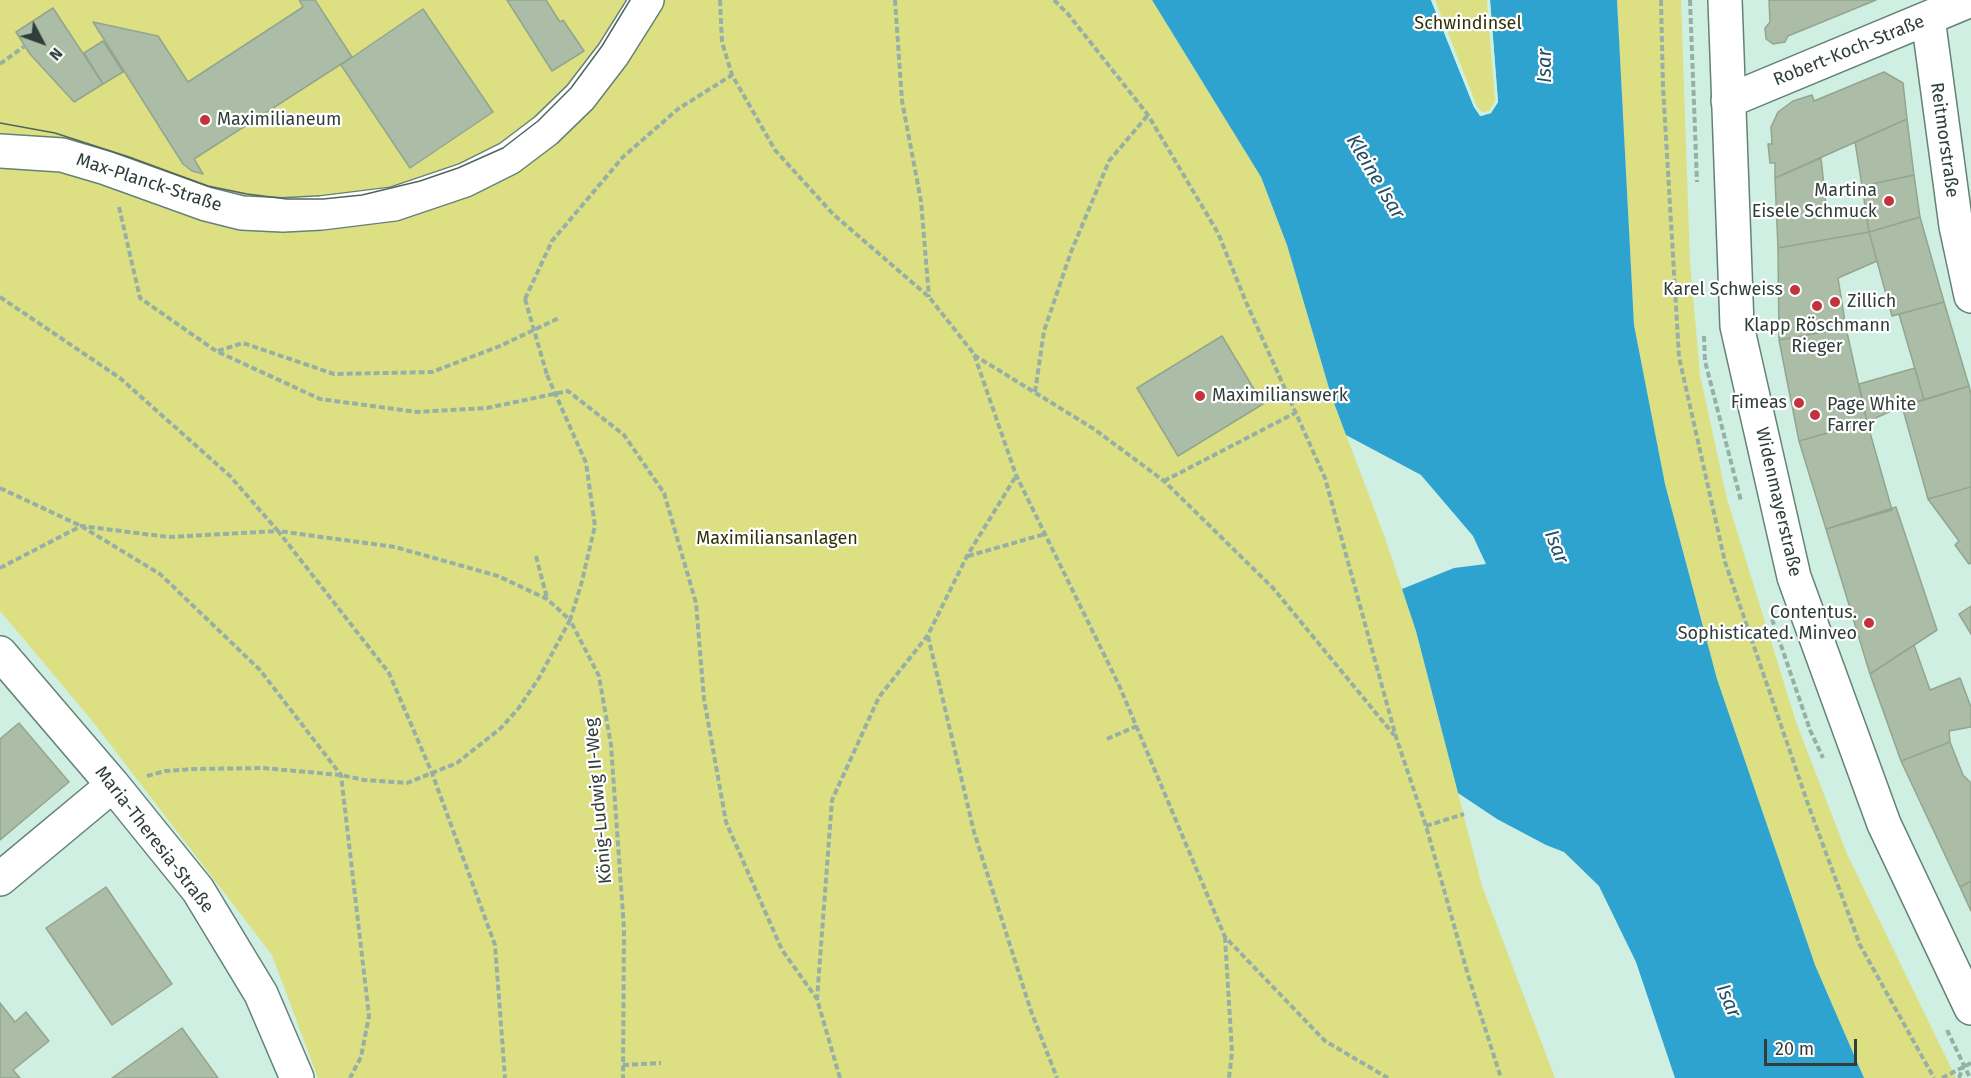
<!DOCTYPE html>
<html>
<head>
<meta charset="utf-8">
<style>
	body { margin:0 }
	#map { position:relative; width:1971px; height:1078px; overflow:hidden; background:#cfefe2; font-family:"Fira Sans",sans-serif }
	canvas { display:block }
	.north { position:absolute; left:12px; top:12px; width:60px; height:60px; -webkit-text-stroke:4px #fff; paint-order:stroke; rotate:131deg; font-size:16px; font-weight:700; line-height:24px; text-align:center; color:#303d38 }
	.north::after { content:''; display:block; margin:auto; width:21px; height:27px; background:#303d38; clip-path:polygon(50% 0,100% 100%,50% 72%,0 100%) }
	.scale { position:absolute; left:1764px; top:1039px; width:93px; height:27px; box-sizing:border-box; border:3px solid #303d38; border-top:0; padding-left:8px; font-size:18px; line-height:21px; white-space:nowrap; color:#303d38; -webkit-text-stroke:4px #fff; paint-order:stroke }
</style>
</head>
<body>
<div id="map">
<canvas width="1971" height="1078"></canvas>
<div class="north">N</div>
<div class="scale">20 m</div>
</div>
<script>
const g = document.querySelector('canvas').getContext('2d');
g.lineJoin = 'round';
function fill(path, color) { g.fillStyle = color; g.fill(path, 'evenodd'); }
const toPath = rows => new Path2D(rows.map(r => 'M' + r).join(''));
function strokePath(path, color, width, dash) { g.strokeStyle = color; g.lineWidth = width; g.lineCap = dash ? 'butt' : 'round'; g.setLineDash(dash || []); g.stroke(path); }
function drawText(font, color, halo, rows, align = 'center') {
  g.font = font + ' "Fira Sans",sans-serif'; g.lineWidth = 4.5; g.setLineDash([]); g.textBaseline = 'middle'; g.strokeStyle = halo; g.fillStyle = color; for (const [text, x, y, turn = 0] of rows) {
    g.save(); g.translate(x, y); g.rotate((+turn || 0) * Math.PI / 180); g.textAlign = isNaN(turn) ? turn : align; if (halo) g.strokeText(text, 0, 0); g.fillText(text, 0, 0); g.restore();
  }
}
fill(toPath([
	[0,0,1152,0,1261,177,1287,245,1331,395,1385,538,1416,631,1482,886,1555,1078,318,1078,272,955,90,718,0,611],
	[1431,0,1490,0,1498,102,1491,113,1480,116],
	[1617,0,1681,0,1690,262,1700,375,1727,499,1796,722,1847,854,1956,1078,1864,1078,1815,965,1717,679,1665,484,1634,325]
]), '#dcdf82');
fill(toPath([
	[1152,0,1431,0,1474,107,1481,116,1491,113,1498,102,1490,0,1617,0,1634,325,1665,484,1717,679,1815,965,1864,1078,1675,1078,1636,962,1599,886,1564,852,1546,845,1497,819,1458,793,1416,631,1402,589,1454,568,1486,564,1473,536,1421,475,1346,435,1331,395,1287,245,1261,177]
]), '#2fa3cf');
fill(toPath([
	[1431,0,1435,0,1477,106,1482,112,1489,111,1495,101,1487,3,1487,0,1490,0,1498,102,1491,113,1480,116,1474,107]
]), '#cfefe2');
const building = toPath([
	[299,0,315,0,352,57,194,159,203,174,192,171,183,164,93,22,158,36,188,82,303,7,299,0],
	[507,0,546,0,560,22,563,20,584,51,552,71,507,0],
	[1769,0,1876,0,1788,36,1785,42,1773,44,1766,39,1765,28,1770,22,1769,0],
	[53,8,103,84,74,102,30,54,16,32,53,8],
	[423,9,493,112,410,168,341,65,423,9],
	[103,41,123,72,103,84,84,53,103,41],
	[1884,72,1903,83,1907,119,1775,178,1775,163,1770,163,1768,144,1772,144,1771,127,1778,112,1793,101,1812,95,1814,101,1884,72],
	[1907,119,1914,175,1862,186,1855,142,1907,119],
	[1821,158,1827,214,1865,207,1869,232,1778,248,1775,178,1821,158],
	[1914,175,1920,217,1869,232,1862,186,1914,175],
	[1920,217,1944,302,1892,316,1869,232,1920,217],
	[1869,232,1877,261,1838,278,1846,328,1779,340,1778,248,1869,232],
	[1944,302,1969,386,1924,400,1899,314,1944,302],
	[1846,328,1867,422,1799,441,1779,340,1846,328],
	[1222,336,1263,404,1178,456,1137,388,1222,336],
	[1915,368,1924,400,1902,406,1867,422,1859,384,1915,368],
	[1969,386,1971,394,1971,487,1928,499,1902,406,1969,386],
	[1867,422,1892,510,1826,529,1799,441,1867,422],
	[1971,487,1971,563,1969,564,1955,545,1959,541,1928,499,1971,487],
	[1896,507,1937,630,1870,674,1826,529,1896,507],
	[1971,606,1971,634,1959,614,1971,606],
	[1914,645,1930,690,1960,678,1971,707,1971,727,1949,731,1950,742,1901,761,1870,674,1914,645],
	[19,723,69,782,0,840,0,739,19,723],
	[1950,742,1963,775,1971,783,1971,881,1960,887,1901,761,1950,742],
	[1971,881,1971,911,1960,887,1971,881],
	[106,887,172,984,112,1025,46,928,106,887],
	[0,1003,15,1022,26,1012,49,1041,13,1070,20,1078,0,1078,0,1003],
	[182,1028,218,1078,112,1078,182,1028]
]);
fill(building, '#abbda6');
strokePath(building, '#93a58e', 1.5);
const street = toPath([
	[1928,18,1956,226,1971,296],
	[1728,101,1971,0],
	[0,653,113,785,198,890,261,994,297,1078],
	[0,879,113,785]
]);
const secondary = toPath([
	[1725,0,1737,326,1794,577,1884,824,1971,1008],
	[0,151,62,155,106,168,206,204,242,213,283,215,321,213,394,204,465,180,509,158,546,130,580,97,613,54,647,0]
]);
strokePath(street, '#658276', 36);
strokePath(secondary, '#658276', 36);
strokePath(toPath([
	[720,0,722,42,732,75,775,150,833,214,929,297,974,354,1016,475,1119,685,1225,937,1325,1041,1388,1078],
	[895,0,902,101,921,201,929,297],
	[1054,0,1068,14,1148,115,1218,233,1246,302,1325,478,1396,737,1426,826,1468,975,1501,1078],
	[1661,0,1663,87,1679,357,1725,562,1809,807,1860,945,1934,1078],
	[1690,0,1697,182],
	[0,64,25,46],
	[119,207,140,298,216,351,320,399,417,412,487,408,568,391,624,435,664,493,696,603,704,699,726,822,782,950,817,999],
	[0,297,120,378,230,476,278,531,395,547,498,576,547,599,570,620,539,678,518,709,501,728,457,763,407,783,364,780,341,775,263,768,194,769,165,771,147,776],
	[525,299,552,241,623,157,678,109,732,75],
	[1704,336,1705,361,1741,501],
	[218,351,243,343,334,374,432,372,500,346,559,318],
	[974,355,1094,429,1164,481,1273,588,1394,735],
	[547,375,586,463,595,526,581,585,570,620,599,676,611,745,624,929,623,1078],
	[1035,392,1044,331,1071,252,1109,161,1148,115],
	[1164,481,1295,413],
	[0,488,81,526,160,574,260,670,341,775,369,1016,361,1057,350,1078],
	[536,556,547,598],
	[968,556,1045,534],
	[0,568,81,526,169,537,278,531,389,673,432,773,495,945,505,1078],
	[1772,619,1810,730,1823,758],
	[928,636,974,832,1031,1011,1057,1078],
	[1107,739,1137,726],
	[1426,826,1464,814],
	[1225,937,1232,1052,1229,1078],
	[1947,1030,1970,1078],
	[623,1065,661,1063],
	[840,1078,817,999,832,800,879,697,928,635,967,556,1016,476],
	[1942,1078,1971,1063],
	[1959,1078,1963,1067]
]), '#97b0a6', 4, [6, 3]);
strokePath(street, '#fff', 33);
strokePath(secondary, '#fff', 33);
strokePath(toPath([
	[0,123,55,133,129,157,208,186,247,194,287,199,323,199,362,195,420,181,458,168,503,148,538,121,571,88,602,46,630,0]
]), '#53645d', 1.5);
strokePath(toPath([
	[525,299,547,375]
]), '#97b0a6', 4, [6, 3]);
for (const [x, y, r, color] of [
	[205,120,6,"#c3333e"],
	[1889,201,6,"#c3333e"],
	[1795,290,6,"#c3333e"],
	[1835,302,6,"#c3333e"],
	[1817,306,6,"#c3333e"],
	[1200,396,6,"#c3333e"],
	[1799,403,6,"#c3333e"],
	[1815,415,6,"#c3333e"],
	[1869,623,6,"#c3333e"]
]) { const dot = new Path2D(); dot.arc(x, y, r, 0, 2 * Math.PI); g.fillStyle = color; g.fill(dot); strokePath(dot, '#fff', 2); }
drawText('18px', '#303107', '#fff', [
	["Schwindinsel",1468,24],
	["Maximiliansanlagen",777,539]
]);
drawText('18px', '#303d38', '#fff', [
	["Robert-Koch-Straße",1849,51,-22],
	["Reitmorstraße",1944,140,82],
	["Max-Planck-Straße",149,183,18],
	["Widenmayerstraße",1778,502,77],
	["König-Ludwig II-Weg",599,801,-95],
	["Maria-Theresia-Straße",154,840,52]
]);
drawText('18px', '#303d38', '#fff', [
	["Maximilianeum",217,120],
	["Martina",1877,191,"right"],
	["Eisele Schmuck",1877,212,"right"],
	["Karel Schweiss",1783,290,"right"],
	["Zillich",1847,302],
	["Klapp Röschmann",1817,326,"center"],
	["Rieger",1817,347,"center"],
	["Maximilianswerk",1212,396],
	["Fimeas",1787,403,"right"],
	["Page White",1827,405],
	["Farrer",1827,426],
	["Contentus.",1857,613,"right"],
	["Sophisticated. Minveo",1857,634,"right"]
], 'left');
drawText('italic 20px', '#235064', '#fff', [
	["Isar",1545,66,-90],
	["Kleine Isar",1375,177,59],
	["Isar",1556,547,68],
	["Isar",1728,1001,67]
]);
</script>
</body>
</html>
